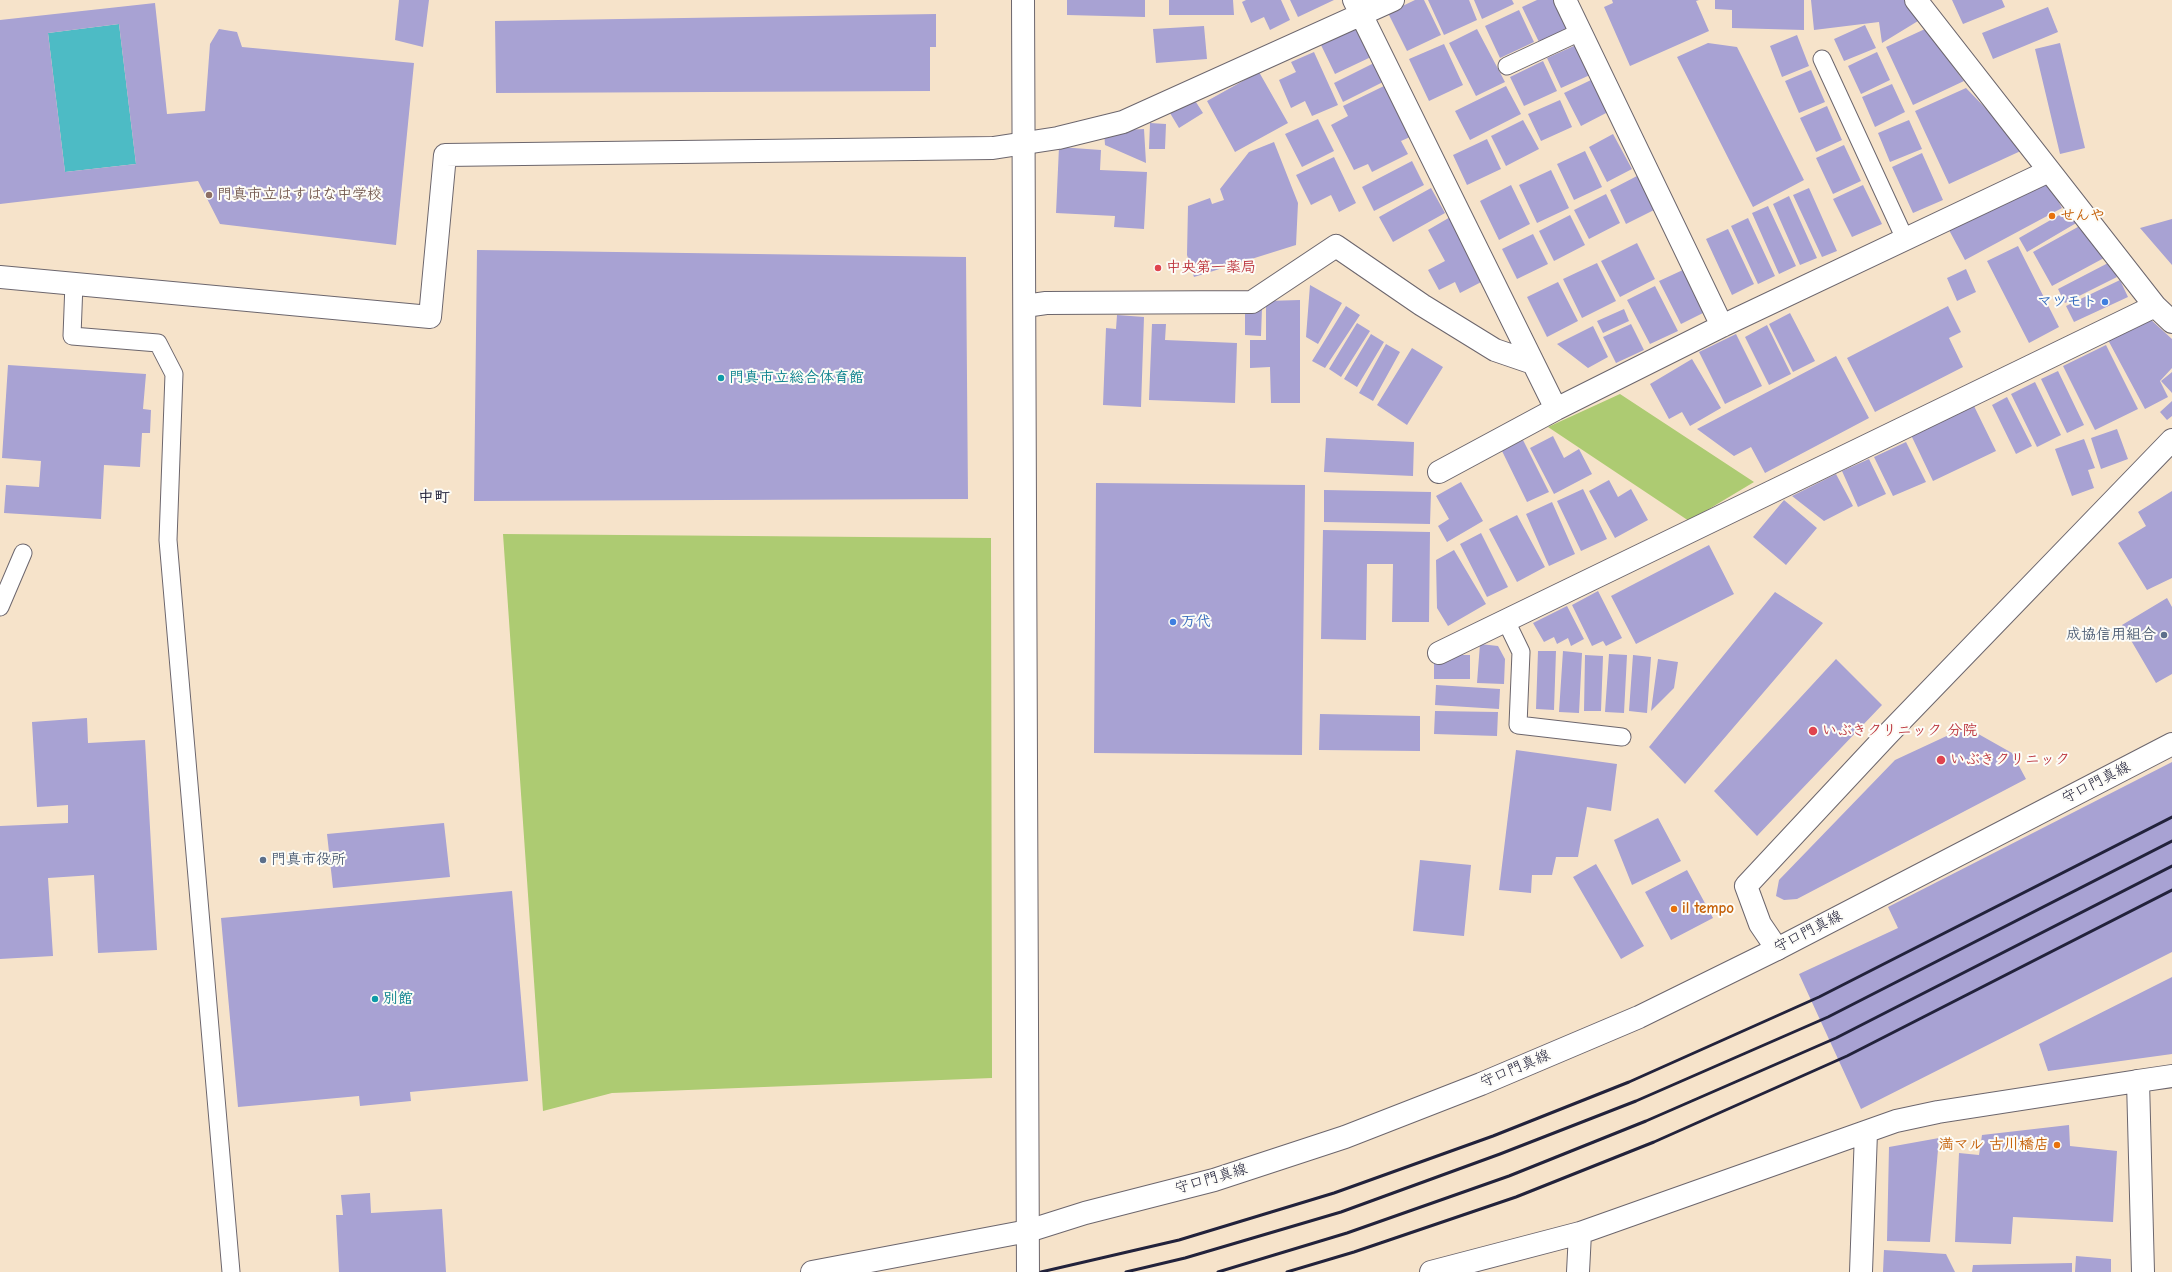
<!DOCTYPE html>
<html>
<head>
<meta charset="utf-8">
<style>
	body { margin:0 }
	canvas { display:block; background:#f6e3ca }
</style>
</head>
<body>
<canvas width="2172" height="1272"></canvas>
<script>
const g = document.querySelector('canvas').getContext('2d');
g.lineJoin = 'round';
function fill(path, color) { g.fillStyle = color; g.fill(path, 'evenodd'); }
const toPath = rows => new Path2D(rows.map(r => 'M' + r).join(''));
function strokePath(path, color, width, dash) { g.strokeStyle = color; g.lineWidth = width; g.lineCap = dash ? 'butt' : 'round'; g.setLineDash(dash || []); g.stroke(path); }
function drawText(font, color, halo, rows, align = 'center') {
  g.font = font + ' "Comic Neue","Klee One",sans-serif'; g.lineWidth = 4; g.setLineDash([]); g.textBaseline = 'middle'; g.strokeStyle = halo; g.fillStyle = color; for (const [text, x, y, turn = 0] of rows) {
    g.save(); g.translate(x, y); g.rotate((+turn || 0) * Math.PI / 180); g.textAlign = isNaN(turn) ? turn : align; if (halo) g.strokeText(text, 0, 0); g.fillText(text, 0, 0); g.restore();
  }
}
fill(toPath([
	[1620,394,1754,482,1689,521,1548,427],
	[503,534,991,538,992,1078,612,1093,543,1111]
]), '#adcb72');
fill(toPath([
	[119,24,136,164,65,172,48,33]
]), '#4dbbc5');
fill(toPath([
	[399,0,429,0,423,47,395,40],
	[1067,0,1145,0,1145,17,1067,15],
	[1169,0,1233,0,1234,15,1169,15],
	[1246,0,1281,0,1290,20,1270,30,1264,17,1251,23,1242,2],
	[1290,0,1334,0,1298,17],
	[1415,0,1424,0,1441,35,1407,51,1388,13],
	[1428,0,1469,0,1477,20,1444,35],
	[1474,0,1512,0,1514,4,1482,19],
	[1537,0,1556,0,1569,28,1539,42,1522,7],
	[1612,0,1699,0,1696,1,1709,31,1630,66,1604,7,1613,3],
	[1715,0,1804,0,1804,30,1732,28,1732,10,1715,9],
	[1811,0,1904,0,1918,21,1882,43,1879,22,1814,30],
	[1952,0,2002,0,2005,7,1963,24],
	[155,3,167,114,205,111,210,44,219,29,237,32,242,47,414,63,396,245,220,224,198,181,0,204,0,20],
	[119,24,136,164,65,172,48,33],
	[2048,7,2058,32,1993,59,1982,33],
	[1519,10,1534,42,1500,58,1485,26],
	[936,14,936,47,930,47,930,91,496,93,495,21],
	[1865,25,1876,48,1844,61,1834,39],
	[1204,26,1207,59,1156,63,1153,29],
	[1358,28,1371,57,1335,74,1321,45],
	[1477,29,1505,82,1476,96,1449,43],
	[1925,29,1964,81,1913,105,1886,47],
	[1797,35,1809,66,1782,77,1770,46],
	[1708,43,1737,47,1804,180,1753,207,1677,57],
	[2060,43,2085,148,2060,154,2035,49],
	[1444,44,1463,85,1429,101,1409,59],
	[1576,45,1590,75,1561,88,1547,58],
	[1314,52,1338,105,1312,116,1305,101,1291,108,1279,80,1296,72,1291,62],
	[1877,52,1890,80,1861,94,1848,66],
	[1543,61,1557,91,1524,106,1510,77],
	[1374,63,1383,82,1343,102,1334,83],
	[1811,70,1825,102,1799,113,1785,81],
	[1259,72,1288,123,1235,152,1207,101],
	[1591,80,1608,112,1581,126,1564,93],
	[1892,84,1905,112,1875,127,1862,97],
	[1384,86,1410,137,1401,141,1408,154,1372,172,1368,164,1354,170,1331,125,1348,116,1343,106],
	[1506,86,1521,114,1470,140,1455,111],
	[1966,88,2025,149,1949,184,1915,111],
	[1194,99,1203,113,1179,128,1170,113],
	[1560,100,1572,127,1541,141,1528,114],
	[1827,106,1842,140,1816,152,1800,118],
	[1318,119,1334,151,1302,167,1285,134],
	[1523,120,1539,149,1506,166,1491,136],
	[1909,120,1922,149,1890,162,1878,133],
	[1150,123,1166,124,1165,149,1149,149],
	[1144,129,1146,163,1105,145,1104,131],
	[1613,134,1632,169,1607,182,1589,147],
	[1487,139,1501,169,1467,185,1453,155],
	[1274,142,1298,203,1296,245,1194,277,1187,255,1188,206,1210,198,1212,204,1224,200,1220,189,1249,152],
	[1844,145,1861,181,1833,194,1816,158],
	[1059,147,1101,150,1100,170,1147,172,1144,229,1114,227,1115,216,1056,213],
	[1585,151,1602,187,1574,200,1557,164],
	[1922,153,1943,200,1913,213,1892,167],
	[1334,157,1356,203,1339,212,1331,195,1311,205,1296,175],
	[1412,161,1424,185,1374,211,1362,187],
	[1551,170,1569,208,1537,223,1519,185],
	[1637,176,1654,210,1626,224,1610,190],
	[2046,178,2062,208,1965,260,1949,230],
	[1511,185,1530,224,1499,240,1480,201],
	[1863,185,1882,224,1852,237,1833,199],
	[1431,188,1445,213,1393,242,1379,217],
	[1809,188,1837,251,1822,257,1793,195],
	[1606,194,1620,223,1589,239,1574,210],
	[1789,196,1817,258,1800,265,1773,204],
	[1768,206,1796,266,1779,274,1752,213],
	[2070,209,2078,222,2027,252,2019,238],
	[1570,215,1585,245,1554,261,1539,231],
	[1452,216,1487,279,1460,293,1455,282,1439,290,1428,270,1445,261,1428,230],
	[1748,218,1775,276,1758,284,1731,226],
	[2172,219,2172,265,2140,228],
	[2085,223,2104,258,2052,286,2033,252],
	[1728,229,1754,284,1732,295,1706,239],
	[1533,234,1548,264,1517,279,1502,249],
	[1637,243,1655,279,1620,297,1601,261],
	[2018,246,2059,327,2029,343,1987,261],
	[477,250,966,257,968,499,474,501],
	[2110,262,2117,277,2065,303,2058,289],
	[1597,263,1616,301,1582,318,1563,279],
	[1685,269,1707,311,1681,324,1659,281],
	[1966,269,1976,292,1957,301,1947,278],
	[2120,280,2128,297,2074,322,2066,306],
	[1558,282,1578,321,1547,337,1527,297],
	[1310,285,1342,303,1318,344,1306,337],
	[1655,286,1678,331,1650,344,1627,300],
	[1300,300,1300,403,1271,403,1270,367,1250,368,1250,340,1266,340,1266,301],
	[1346,306,1360,315,1325,368,1312,361],
	[1948,306,1961,332,1949,338,1963,367,1875,412,1847,358],
	[1262,308,1261,336,1245,335,1245,309],
	[1624,309,1629,321,1603,333,1597,321],
	[1790,313,1815,361,1793,372,1769,324],
	[1117,315,1144,317,1141,407,1103,405,1106,328,1116,329],
	[2149,318,2172,339,2172,368,2160,381,2168,397,2145,409,2108,340],
	[1357,323,1370,331,1341,377,1329,369],
	[1152,324,1166,324,1165,340,1237,343,1235,403,1149,400],
	[1631,324,1644,350,1616,363,1603,337],
	[1767,325,1791,374,1769,385,1745,337],
	[1593,326,1608,357,1588,368,1557,344],
	[1371,334,1384,342,1357,387,1344,379],
	[1736,334,1762,386,1725,404,1699,352],
	[1386,344,1400,352,1373,401,1359,393],
	[2106,345,2138,409,2095,430,2063,366],
	[1412,348,1443,367,1407,425,1377,405],
	[1836,356,1869,418,1765,473,1751,447,1734,456,1697,429],
	[1692,359,1721,408,1690,426,1682,412,1669,419,1650,384],
	[8,365,146,374,143,409,151,410,150,433,142,433,140,467,104,465,101,519,4,513,6,485,39,487,41,461,2,458],
	[2058,371,2084,425,2067,433,2041,379],
	[2172,372,2172,393,2161,381],
	[2035,382,2061,435,2037,447,2011,394],
	[2007,397,2032,446,2016,454,1992,405],
	[2172,401,2172,416,2167,420,2160,412],
	[1974,406,1996,451,1933,481,1911,435],
	[2117,429,2128,459,2101,469,2091,438],
	[1553,436,1564,458,1579,449,1592,474,1554,494,1530,448],
	[1326,438,1414,442,1413,476,1324,472],
	[2084,439,2095,468,2088,470,2094,488,2072,496,2055,449],
	[1523,440,1549,492,1527,502,1502,451],
	[1906,442,1926,482,1893,496,1874,457],
	[1869,459,1886,494,1858,507,1842,471],
	[1836,474,1853,506,1824,521,1792,496],
	[1609,480,1618,497,1631,489,1648,520,1615,538,1589,491],
	[1461,482,1483,521,1447,542,1438,526,1449,519,1436,496],
	[1096,483,1305,485,1302,755,1094,753],
	[1583,489,1607,539,1581,551,1557,501],
	[1324,490,1431,492,1430,524,1324,522],
	[2172,491,2172,578,2147,590,2118,543,2146,526,2138,512],
	[1784,500,1817,528,1786,565,1753,537],
	[1552,502,1575,554,1549,566,1526,514],
	[1517,515,1545,567,1517,582,1489,529],
	[1323,530,1430,532,1429,622,1392,622,1393,564,1367,564,1366,640,1321,639],
	[1481,533,1508,587,1487,597,1460,544],
	[1709,545,1734,594,1636,644,1611,596],
	[1454,550,1486,604,1448,626,1437,608,1436,560],
	[1598,591,1622,638,1606,646,1603,641,1592,646,1572,605],
	[1775,592,1823,623,1685,784,1649,747],
	[2167,598,2172,607,2172,674,2156,683,2122,625],
	[1567,606,1584,639,1571,646,1568,638,1557,644,1554,637,1544,642,1533,623],
	[1480,644,1498,646,1505,659,1504,684,1477,683],
	[1538,651,1556,651,1554,710,1536,709],
	[1563,651,1582,653,1579,713,1559,712],
	[1609,654,1627,655,1624,713,1605,712],
	[1453,655,1470,655,1470,679,1434,679,1434,659,1453,659],
	[1585,655,1603,656,1601,711,1584,711],
	[1633,655,1651,657,1647,713,1629,711],
	[1658,659,1678,662,1674,688,1651,711],
	[1836,659,1882,705,1757,836,1714,791],
	[1436,685,1500,689,1499,709,1435,705],
	[1435,711,1498,712,1497,736,1434,734],
	[1320,714,1420,716,1420,751,1319,750],
	[87,718,88,743,145,740,157,950,98,953,94,875,48,878,53,956,0,959,0,826,68,823,68,805,37,807,32,722],
	[1966,727,2012,753,2026,779,1797,899,1784,900,1776,896,1779,880,1895,760],
	[1516,750,1617,764,1611,811,1587,807,1578,857,1556,857,1552,875,1532,875,1531,893,1499,890],
	[2172,762,2172,952,1861,1109,1799,974,1898,928,1888,907],
	[1658,818,1681,861,1632,885,1614,840],
	[444,823,450,877,333,888,327,834],
	[1420,860,1471,865,1464,936,1413,931],
	[1596,864,1644,946,1621,959,1573,877],
	[1687,870,1713,918,1671,940,1645,892],
	[512,891,528,1081,410,1092,411,1101,360,1106,359,1096,238,1107,221,918],
	[2172,977,2172,1054,2048,1071,2039,1044],
	[2069,1125,2070,1146,2117,1151,2113,1222,2013,1217,2011,1244,1955,1242,1959,1153,1979,1155,1982,1135],
	[1939,1138,1930,1242,1887,1241,1889,1147],
	[370,1193,371,1213,442,1209,446,1272,339,1272,336,1215,343,1215,341,1195],
	[1884,1250,1946,1254,1955,1272,1883,1272],
	[2076,1256,2111,1259,2111,1272,2075,1272],
	[2072,1263,2072,1272,1972,1272,1973,1265]
]), '#a8a2d3');
const service = toPath([
	[1822,59,1905,239],
	[1507,66,1580,32],
	[74,283,72,336,158,343,174,374,168,540,231,1272],
	[0,607,23,553],
	[1506,621,1521,652,1518,725,1622,737]
]);
const pedestrian = toPath([
	[2138,1081,2172,1076]
]);
const minor = toPath([
	[1354,0,1556,409],
	[1565,0,1722,326],
	[1916,0,2155,306,2172,322],
	[0,277,430,317,445,155,993,148,1058,138,1123,122,1393,0],
	[1025,306,1046,303,1252,302,1336,246,1422,305,1495,350,1533,363],
	[1439,472,1556,409,1722,326,2049,171],
	[1439,653,2155,306],
	[1777,949,1760,924,1746,886,1887,735,2172,440],
	[1431,1272,1580,1233,1896,1121,1938,1112,2138,1081,2143,1272],
	[1578,1272,1580,1233],
	[1861,1272,1866,1132]
]);
const tertiary = toPath([
	[1023,0,1028,1272]
]);
const secondary = toPath([
	[812,1272,1028,1231,1085,1213,1214,1180,1345,1137,1481,1084,1639,1017,1777,949,2172,744]
]);
strokePath(service, '#6c666d', 19);
strokePath(pedestrian, '#6c666d', 24);
strokePath(minor, '#6c666d', 24);
strokePath(tertiary, '#6c666d', 24);
strokePath(secondary, '#6c666d', 24);
strokePath(service, '#fff', 17);
strokePath(pedestrian, '#fff', 22);
strokePath(minor, '#fff', 22);
strokePath(tertiary, '#fff', 22);
strokePath(secondary, '#fff', 22);
strokePath(toPath([
	[1041,1272,1179,1240,1334,1193,1493,1136,1629,1082,1819,997,2172,817],
	[1126,1272,1185,1258,1341,1212,1500,1154,1636,1101,1828,1017,2172,841],
	[1218,1272,1347,1233,1509,1176,1646,1121,1836,1038,2172,866],
	[1287,1272,1354,1252,1516,1197,1654,1142,1847,1056,2172,890]
]), '#22223b', 3);
for (const [x, y, r, color] of [
	[209,195,4,"#8d6e63"],
	[2052,216,4,"#e8710a"],
	[1158,268,4,"#e0444e"],
	[2105,302,4,"#3f7fe0"],
	[721,378,4,"#0f9aa8"],
	[1173,622,4,"#3f7fe0"],
	[2164,635,4,"#5c6f8a"],
	[1813,731,5,"#e0444e"],
	[1941,760,5,"#e0444e"],
	[263,860,4,"#5c6f8a"],
	[1674,909,4,"#e8710a"],
	[375,999,4,"#0f9aa8"],
	[2057,1145,4,"#e8710a"]
]) { const dot = new Path2D(); dot.arc(x, y, r, 0, 2 * Math.PI); g.fillStyle = color; g.fill(dot); strokePath(dot, '#fdfcf7', 1.5); }
drawText('bold 15px', '#785e54', '#fdfcf7', [
	["門真市立はすはな中学校",217,195]
], 'left');
drawText('bold 15px', '#c56008', '#fdfcf7', [
	["せんや",2060,216],
	["il tempo",1682,909],
	["満マル 古川橋店",2049,1145,"right"]
], 'left');
drawText('bold 15px', '#be3a42', '#fdfcf7', [
	["中央第一薬局",1166,268],
	["いぶきクリニック 分院",1822,731],
	["いぶきクリニック",1950,760]
], 'left');
drawText('bold 15px', '#366cbe', '#fdfcf7', [
	["マツモト",2097,302],
	["万代",1181,622,"left"]
], 'right');
drawText('bold 15px', '#0d838f', '#fdfcf7', [
	["門真市立総合体育館",729,378],
	["別館",383,999]
], 'left');
drawText('bold 15px', '#4e5e75', '#fdfcf7', [
	["成協信用組合",2156,635],
	["門真市役所",271,860,"left"]
], 'right');
drawText('15px', '#22223b', '#fdfcf7', [
	["守口門真線",2096,783,-27],
	["守口門真線",1808,932,-27],
	["守口門真線",1515,1069,-23],
	["守口門真線",1211,1179,-16]
]);
drawText('bold 16px', '#22223b', '#fdfcf7', [
	["中町",434,497]
]);
</script>
</body>
</html>
